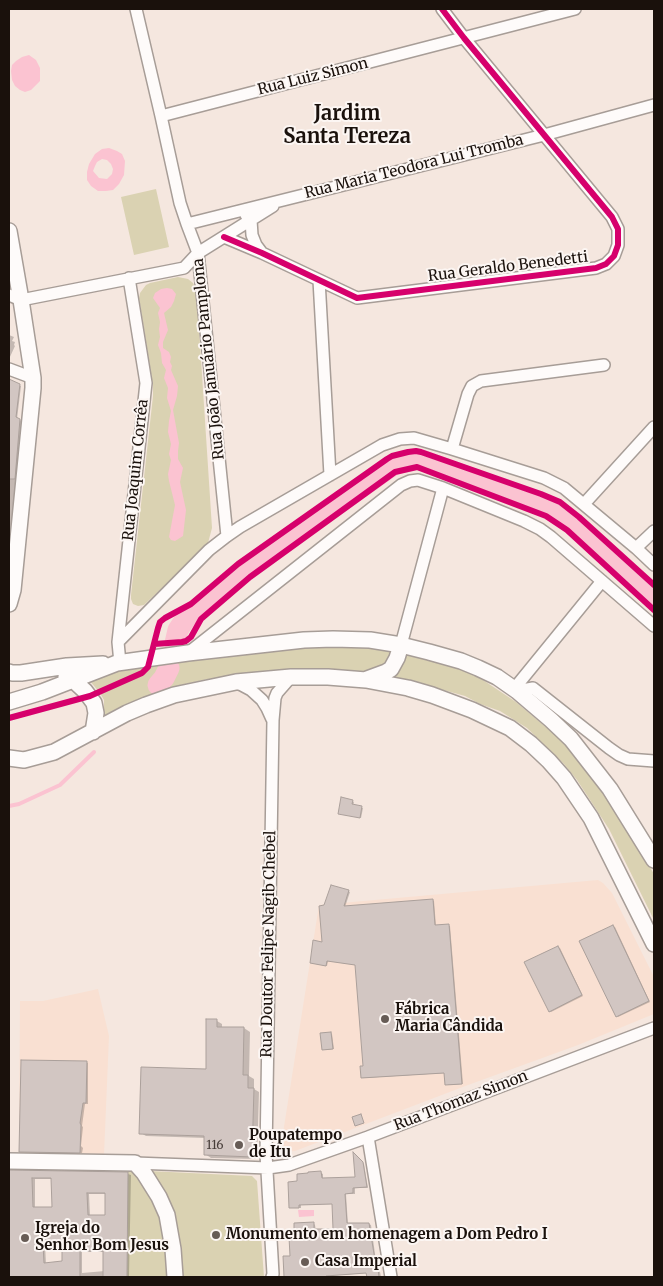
<!DOCTYPE html>
<html>
<head>
<meta charset="utf-8">
<style>
	body { margin:0 }
	#map { position:relative; width:663px; height:1286px; overflow:hidden; background:#f5e7df; font-family:Merriweather,serif }
	canvas { display:block }
	.frame { position:absolute; inset:0; border:10px solid #1a110c; pointer-events:none }
</style>
</head>
<body>
<div id="map">
<canvas width="663" height="1286"></canvas>
<div class="frame"></div>
</div>
<script>
const g = document.querySelector('canvas').getContext('2d');
g.lineJoin = 'round';
function fill(path, color) { g.fillStyle = color; g.fill(path, 'evenodd'); }
const toPath = rows => new Path2D(rows.map(r => 'M' + r).join(''));
function strokePath(path, color, width, dash) { g.strokeStyle = color; g.lineWidth = width; g.lineCap = dash ? 'butt' : 'round'; g.setLineDash(dash || []); g.stroke(path); }
function drawText(font, color, halo, rows, align = 'center') {
  g.font = font + ' Merriweather,serif'; g.lineWidth = 4; g.setLineDash([]); g.textBaseline = 'middle'; g.strokeStyle = halo; g.fillStyle = color; for (const [text, x, y, turn = 0] of rows) {
    g.save(); g.translate(x, y); g.rotate((+turn || 0) * Math.PI / 180); g.textAlign = isNaN(turn) ? turn : align; if (halo) g.strokeText(text, 0, 0); g.fillText(text, 0, 0); g.restore();
  }
}
fill(toPath([
	[598,880,603,883,612,893,654,977,654,1014,578,1045,468,1085,295,1151,280,1152,319,905],
	[98,989,109,1036,104,1155,19,1154,20,1001,43,1001]
]), '#f9e0d2');
fill(toPath([
	[156,189,169,247,134,255,121,197],
	[178,277,188,279,193,283,196,289,197,298,212,528,208,543,201,551,144,605,138,606,133,604,131,599,131,595,153,396,153,386,139,298,140,293,146,285,150,283],
	[312,644,367,646,428,659,463,670,483,680,516,702,567,745,609,796,654,874,654,920,609,829,577,780,564,764,527,728,500,711,480,704,465,696,447,691,377,675,219,678,208,679,167,688,124,705,103,716,104,710,104,700,100,693,89,680,119,669],
	[128,1170,252,1176,257,1181,264,1277,127,1277]
]), '#dad2b2');
fill(toPath([
	[29,55,36,60,40,68,40,81,31,90,25,92,20,90,15,86,12,80,11,71,12,65,16,61,22,57],
	[109,148,117,151,122,154,125,161,124,175,119,184,113,190,106,191,98,191,91,186,87,180,87,172,89,164,95,154,102,149],
	[102,159,107,160,111,164,113,169,112,174,107,179,99,178,93,171,95,166,97,162],
	[167,288,172,289,176,294,174,301,171,307,164,313,168,330,163,342,163,348,169,352,171,357,170,362,172,366,171,370,178,386,177,396,173,410,179,443,178,451,178,459,183,468,180,482,186,510,183,536,175,541,171,540,169,537,175,505,169,481,168,474,171,460,169,454,171,444,168,432,169,421,171,411,167,398,168,388,164,378,166,370,162,363,161,353,158,345,160,337,159,329,160,322,158,313,160,308,153,298,155,293,161,289],
	[298,1210,314,1210,314,1216,299,1217]
]), '#fbc3d1');
fill(toPath([
	[9,335,14,337,12,341,15,342,14,345,15,346,9,359],
	[9,381,21,386,17,419,22,421,9,551],
	[352,801,354,802,353,806,363,808,361,818,341,814],
	[348,891,350,892,345,907,432,900,434,901,436,926,450,926,463,1084,448,1085,446,1073,363,1078,362,1077,364,1067,357,965,328,961,327,966,311,963,323,943,325,906],
	[613,926,615,927,650,1002,618,1017,617,1016],
	[558,947,560,948,583,996,551,1012,549,1011],
	[217,1021,222,1024,222,1028,244,1028,250,1032,249,1076,254,1079,254,1089,259,1092,257,1159,211,1158,205,1154,205,1138,146,1136,141,1133,208,1070],
	[331,1033,332,1034,334,1049,325,1050],
	[86,1062,88,1063,88,1104,85,1104,82,1126,83,1127,81,1146,83,1148,82,1153,23,1152,21,1151],
	[355,1154,364,1164,368,1188,355,1188,355,1194,346,1194,348,1225,369,1224,371,1225,376,1261,378,1262,381,1277,368,1277,368,1273,328,1276,328,1277,285,1277,284,1258,291,1257,296,1237,314,1224,315,1225,316,1231,334,1230,333,1204,301,1205,301,1208,292,1208,291,1207,299,1183,321,1173,323,1174,323,1179,356,1178],
	[9,1172,128,1174,131,1175,129,1277,9,1277],
	[35,1179,53,1179,53,1208,35,1208],
	[89,1194,107,1194,106,1217,90,1216],
	[45,1244,63,1244,64,1262,46,1264],
	[82,1252,105,1252,105,1271,82,1273]
]), '#0003');
strokePath(toPath([
	[9,806,19,804,60,785,94,752]
]), '#fbc3d1', 4);
strokePath(toPath([
	[175,643,178,630,186,618,244,570,389,468,394,465,414,459,422,460,537,502,549,509,577,526,654,597],
	[158,685,164,678,169,668]
]), '#fbc3d1', 21);
const building = toPath([
	[9,379,20,384,16,417,20,419,15,479,9,479,9,379],
	[341,797,353,800,352,804,362,806,360,818,338,814,341,797],
	[331,885,349,890,344,906,433,899,435,925,449,924,462,1084,445,1085,444,1073,361,1078,360,1066,363,1066,355,965,327,961,326,966,310,963,313,940,322,942,319,906,324,905,331,885],
	[613,925,649,1001,616,1017,579,941,613,925],
	[558,946,582,995,549,1012,524,962,558,946],
	[206,1019,217,1019,217,1027,244,1027,243,1075,248,1075,248,1088,254,1088,252,1157,204,1155,204,1136,139,1134,141,1067,206,1069,206,1019],
	[331,1032,333,1049,322,1050,320,1033,331,1032],
	[21,1060,87,1061,86,1103,83,1103,80,1123,81,1125,80,1153,19,1152,21,1060],
	[361,1114,364,1123,355,1126,352,1117,361,1114],
	[353,1152,363,1162,367,1187,353,1188,353,1193,345,1194,347,1223,369,1223,375,1260,377,1260,379,1277,367,1277,366,1273,326,1276,326,1277,284,1277,283,1256,290,1256,289,1237,294,1236,294,1223,314,1222,314,1229,333,1229,332,1204,299,1205,299,1208,289,1208,288,1182,297,1181,297,1174,308,1173,308,1172,321,1171,322,1178,355,1177,353,1152],
	[9,1170,128,1172,127,1277,103,1277,103,1251,80,1251,80,1277,9,1277,9,1170],
	[32,1178,51,1178,52,1207,33,1207,32,1178],
	[87,1193,105,1193,105,1215,88,1215,87,1193],
	[62,1243,62,1261,44,1263,43,1244,62,1243]
]);
fill(building, '#d2c6c2');
strokePath(building, '#aba09b', 1);
const minor = toPath([
	[136,9,161,116,180,203,187,224,198,253,227,536],
	[161,116,575,9],
	[246,215,251,220,252,235,256,245,262,253],
	[187,224,544,135,654,105],
	[224,237,262,253,357,298,596,268,606,264,614,256,618,245,618,229,612,217,464,38,442,9],
	[319,280,330,475],
	[9,295,21,300,184,268,198,253,273,206],
	[9,369,33,378],
	[452,449,468,394,472,386,481,381,604,365],
	[584,504,654,427],
	[636,548,654,531],
	[118,642,209,550,227,536,240,527,382,445,400,439,414,438,452,449,544,478,564,488,636,548,654,565],
	[401,645,443,488],
	[188,653,401,485,410,481,418,480,443,488,524,521,540,529,551,537,654,626],
	[120,663,118,642,146,383,129,278],
	[236,682,251,690,262,700,267,708,272,719],
	[514,689,602,581],
	[517,691,533,688,609,748,619,755,628,759,654,761],
	[368,1137,391,1277],
	[135,1163,268,1168,289,1165,368,1137,654,1028],
	[272,1277,273,1274,266,1154,273,720,275,698,277,693,291,677]
]);
const major = toPath([
	[9,231,21,300,33,378,33,388,13,590,9,604],
	[9,672,12,673,21,673,67,666,103,664],
	[66,677,73,680,85,691,94,703,96,713,93,732],
	[367,679,386,672,391,669,397,658,401,645],
	[9,702,42,692,117,663,188,653,304,640,333,639,370,640,401,645,429,652,461,661,478,668,497,677,517,691,551,720,571,739,610,789,654,860],
	[9,758,24,760,54,752,127,713,146,705,174,695,236,682,291,677,328,677,366,680,408,688,432,695,472,710,510,728,531,744,549,761,564,778,591,818,654,944],
	[9,1161,135,1163,144,1173,159,1197,167,1215,173,1249,175,1277]
]);
strokePath(minor, '#a79d97', 14);
strokePath(major, '#a79d97', 18);
strokePath(minor, '#fefbfa', 11);
strokePath(major, '#fefbfa', 15);
strokePath(toPath([
	[224,237,262,253,357,298,596,268,606,264,614,256,618,245,618,229,612,217,464,38,442,9],
	[154,644,182,642,186,641,191,637,201,619,250,577,395,472,417,467,546,516,567,530,654,610],
	[9,718,90,696,142,673,148,667,158,628,160,622,165,618,191,604,238,564,387,459,392,456,408,452,416,451,421,452,541,494,560,502,579,517,654,585]
]), '#d6006c', 6);
for (const [x, y, r, color] of [
	[385,1019,5,"#675c56"],
	[239,1145,5,"#675c56"],
	[216,1235,5,"#675c56"],
	[25,1238,5,"#675c56"],
	[305,1262,5,"#675c56"]
]) { const dot = new Path2D(); dot.arc(x, y, r, 0, 2 * Math.PI); g.fillStyle = color; g.fill(dot); strokePath(dot, '#fcf6f3', 2); }
drawText('12px', '#483e3a', null, [
	["116",215,1146]
]);
drawText('15px', '#1a110c', '#fcf6f3', [
	["Rua Luiz Simon",313,77,-14],
	["Rua Maria Teodora Lui Tromba",414,167,-14],
	["Rua Geraldo Benedetti",508,267,-7],
	["Rua João Januário Pamplona",209,359,-96],
	["Rua Joaquim Corrêa",136,470,-84],
	["Rua Doutor Felipe Nagib Chebel",269,944,-89],
	["Rua Thomaz Simon",461,1101,-21]
]);
drawText('bold 15px', '#1a110c', '#fcf6f3', [
	["Fábrica",395,1010],
	["Maria Cândida",395,1027],
	["Poupatempo",249,1136],
	["de Itu",249,1153],
	["Igreja do",35,1229],
	["Senhor Bom Jesus",35,1246],
	["Monumento em homenagem a Dom Pedro I",226,1235],
	["Casa Imperial",315,1262]
], 'left');
drawText('bold 20px', '#1a110c', '#fcf6f3', [
	["Jardim",347,114],
	["Santa Tereza",347,137]
]);
</script>
</body>
</html>
